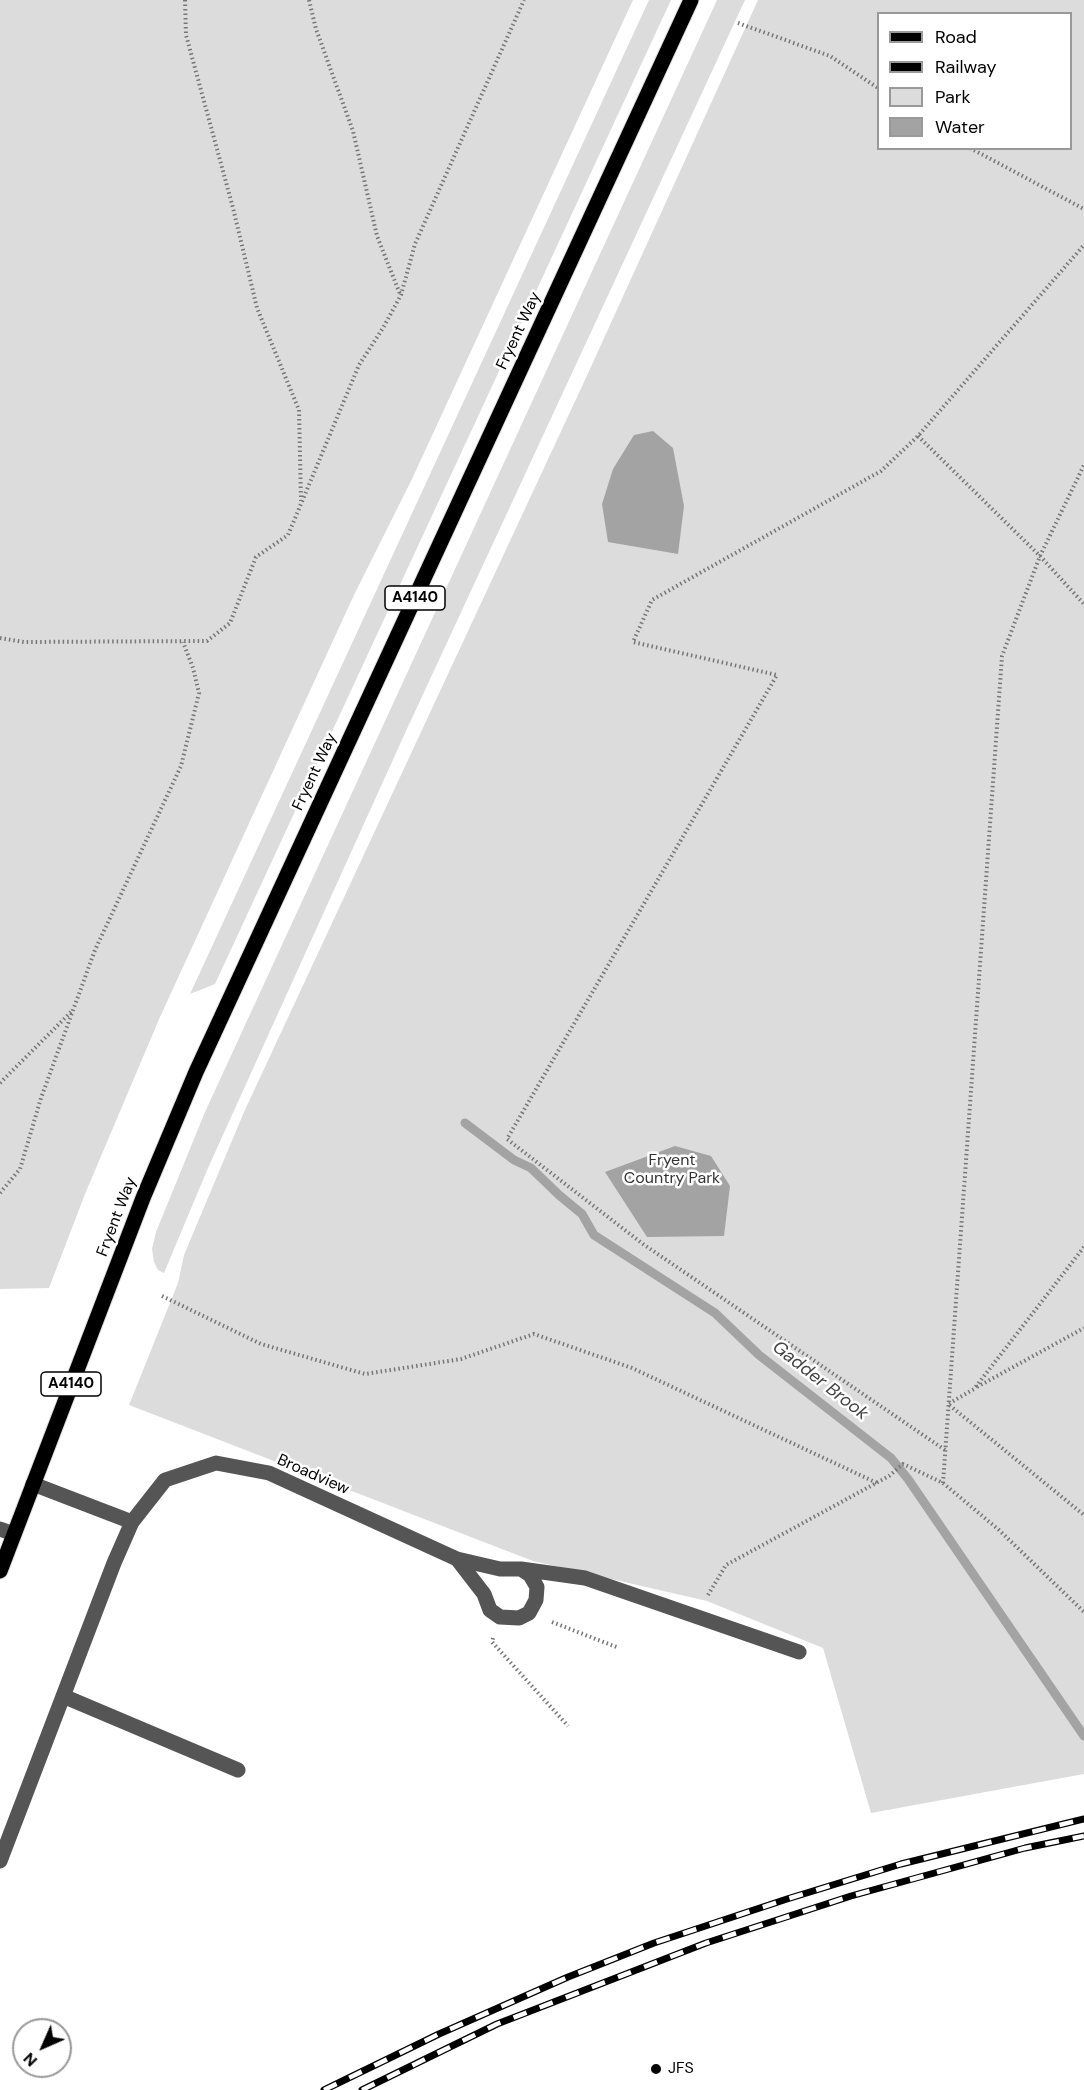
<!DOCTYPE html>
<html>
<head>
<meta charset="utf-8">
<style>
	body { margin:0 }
	#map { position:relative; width:1084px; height:2090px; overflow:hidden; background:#fff; font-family:"DM Sans",sans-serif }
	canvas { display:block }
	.legend { position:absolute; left:877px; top:12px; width:195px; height:138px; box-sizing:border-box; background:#fff; border:2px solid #999; margin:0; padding:8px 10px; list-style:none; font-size:18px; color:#000 }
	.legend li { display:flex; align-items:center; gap:12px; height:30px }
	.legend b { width:30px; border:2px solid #999 }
	.north { position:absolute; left:12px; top:2018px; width:60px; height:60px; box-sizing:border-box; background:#fff; border:2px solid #999; border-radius:50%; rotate:225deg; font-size:16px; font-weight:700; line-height:24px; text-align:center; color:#000 }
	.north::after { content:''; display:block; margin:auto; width:21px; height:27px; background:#000; clip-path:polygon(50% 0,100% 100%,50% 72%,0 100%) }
</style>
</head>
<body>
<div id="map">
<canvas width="1084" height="2090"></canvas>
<ul class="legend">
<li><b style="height:8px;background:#000"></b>Road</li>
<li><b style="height:8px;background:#000"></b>Railway</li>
<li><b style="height:16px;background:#dcdcdc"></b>Park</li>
<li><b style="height:16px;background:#a3a3a3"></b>Water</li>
</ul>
<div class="north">N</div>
</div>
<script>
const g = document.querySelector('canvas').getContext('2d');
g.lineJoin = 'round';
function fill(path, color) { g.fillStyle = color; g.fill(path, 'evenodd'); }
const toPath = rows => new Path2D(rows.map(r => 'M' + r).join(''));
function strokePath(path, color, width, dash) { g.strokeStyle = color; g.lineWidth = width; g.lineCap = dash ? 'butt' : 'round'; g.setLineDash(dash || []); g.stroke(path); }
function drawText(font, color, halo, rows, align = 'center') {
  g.font = font + ' "DM Sans",sans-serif'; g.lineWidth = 5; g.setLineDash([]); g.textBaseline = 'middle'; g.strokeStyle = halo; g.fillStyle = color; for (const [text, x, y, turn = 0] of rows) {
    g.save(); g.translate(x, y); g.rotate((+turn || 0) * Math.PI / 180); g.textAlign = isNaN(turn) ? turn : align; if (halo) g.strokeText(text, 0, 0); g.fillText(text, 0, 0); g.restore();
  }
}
fill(toPath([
	[0,0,633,0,412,479,354,595,160,1017,85,1194,49,1288,0,1289],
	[649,0,671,0,215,984,190,994],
	[717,0,745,0,406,731,208,1168,164,1273,158,1270,154,1262,152,1249,156,1232,205,1112],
	[758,0,1084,0,1084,1774,871,1813,823,1648,707,1601,533,1561,129,1405,178,1283,184,1255,244,1112,584,382],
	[878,14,1070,14,1070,148,878,148]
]), '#dcdcdc');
fill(toPath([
	[653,431,673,448,684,506,678,554,608,542,602,504,613,469,634,435],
	[675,1146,711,1156,730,1186,724,1236,647,1237,605,1172]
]), '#a3a3a3');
strokePath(toPath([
	[465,1123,514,1160,531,1168,559,1195,582,1214,594,1235,715,1313,759,1355,891,1458,908,1479,1084,1736]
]), '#a3a3a3', 9);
const major = toPath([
	[0,1571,143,1198,196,1072,691,0]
]);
strokePath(major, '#dbdbdb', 17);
strokePath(toPath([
	[185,0,186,35,233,208,257,308,299,410,301,501],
	[309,0,316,29,353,131,377,236,400,294],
	[738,23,830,56,878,88],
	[970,148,1084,209],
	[918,436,1040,556,1084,604],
	[0,638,24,642,207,641,230,623,256,557,288,535,359,365,383,328,401,295,415,244,524,0],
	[0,1083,71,1012],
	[0,1193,20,1169,41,1098,95,950,181,766,199,693,193,668,183,642],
	[1084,1247,974,1389,948,1404,1084,1515],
	[162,1296,261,1344,365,1374,461,1359,534,1334,632,1368,877,1483],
	[977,1387,1084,1328],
	[945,1450,643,1244,507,1139,777,675,633,642,652,600,881,471,918,436,1084,245],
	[943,1483,1002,656,1040,556,1084,465],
	[708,1595,726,1565,889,1476,903,1464,943,1483,999,1530,1084,1612],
	[552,1622,619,1648],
	[493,1638,492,1642,568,1726]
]), '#777', 4, [1.5, 3]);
strokePath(toPath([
	[33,1484,132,1522],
	[0,1529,14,1534],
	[521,1569,585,1578,799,1652],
	[63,1696,238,1770],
	[0,1861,114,1563,132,1522,165,1480,216,1463,269,1473,457,1559,500,1569,521,1569,530,1575,537,1587,536,1600,529,1613,519,1618,500,1617,490,1610,484,1594,457,1559]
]), '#555', 15);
strokePath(major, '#000', 15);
const rail = toPath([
	[324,2090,439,2034,568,1977,654,1943,787,1899,901,1864,1084,1819],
	[362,2090,497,2024,706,1943,851,1896,1025,1848,1084,1836]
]);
strokePath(rail, '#000', 7);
strokePath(rail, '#fff', 4.5, [14]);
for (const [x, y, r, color] of [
	[656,2069,6,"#000"]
]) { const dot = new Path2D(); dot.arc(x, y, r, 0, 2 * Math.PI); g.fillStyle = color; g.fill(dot); strokePath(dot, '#fff', 2); }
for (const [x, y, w] of [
	[415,598,60],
	[71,1384,60]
]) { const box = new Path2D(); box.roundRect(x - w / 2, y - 12, w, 24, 4.5); g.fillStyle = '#fff'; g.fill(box); strokePath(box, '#000', 1.5); }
drawText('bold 15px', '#000', null, [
	["A4140",415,598],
	["A4140",71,1384]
]);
drawText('16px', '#000', '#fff', [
	["Fryent Way",519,331,-65],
	["Fryent Way",315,772,-65],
	["Fryent Way",117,1217,-69],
	["Broadview",313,1475,24]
]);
drawText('16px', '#333', '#fff', [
	["Fryent",672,1161],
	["Country Park",672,1179]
]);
drawText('16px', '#000', '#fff', [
	["JFS",668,2069]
], 'left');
drawText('italic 18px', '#444', '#fff', [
	["Gadder Brook",820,1381,38]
]);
</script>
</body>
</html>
